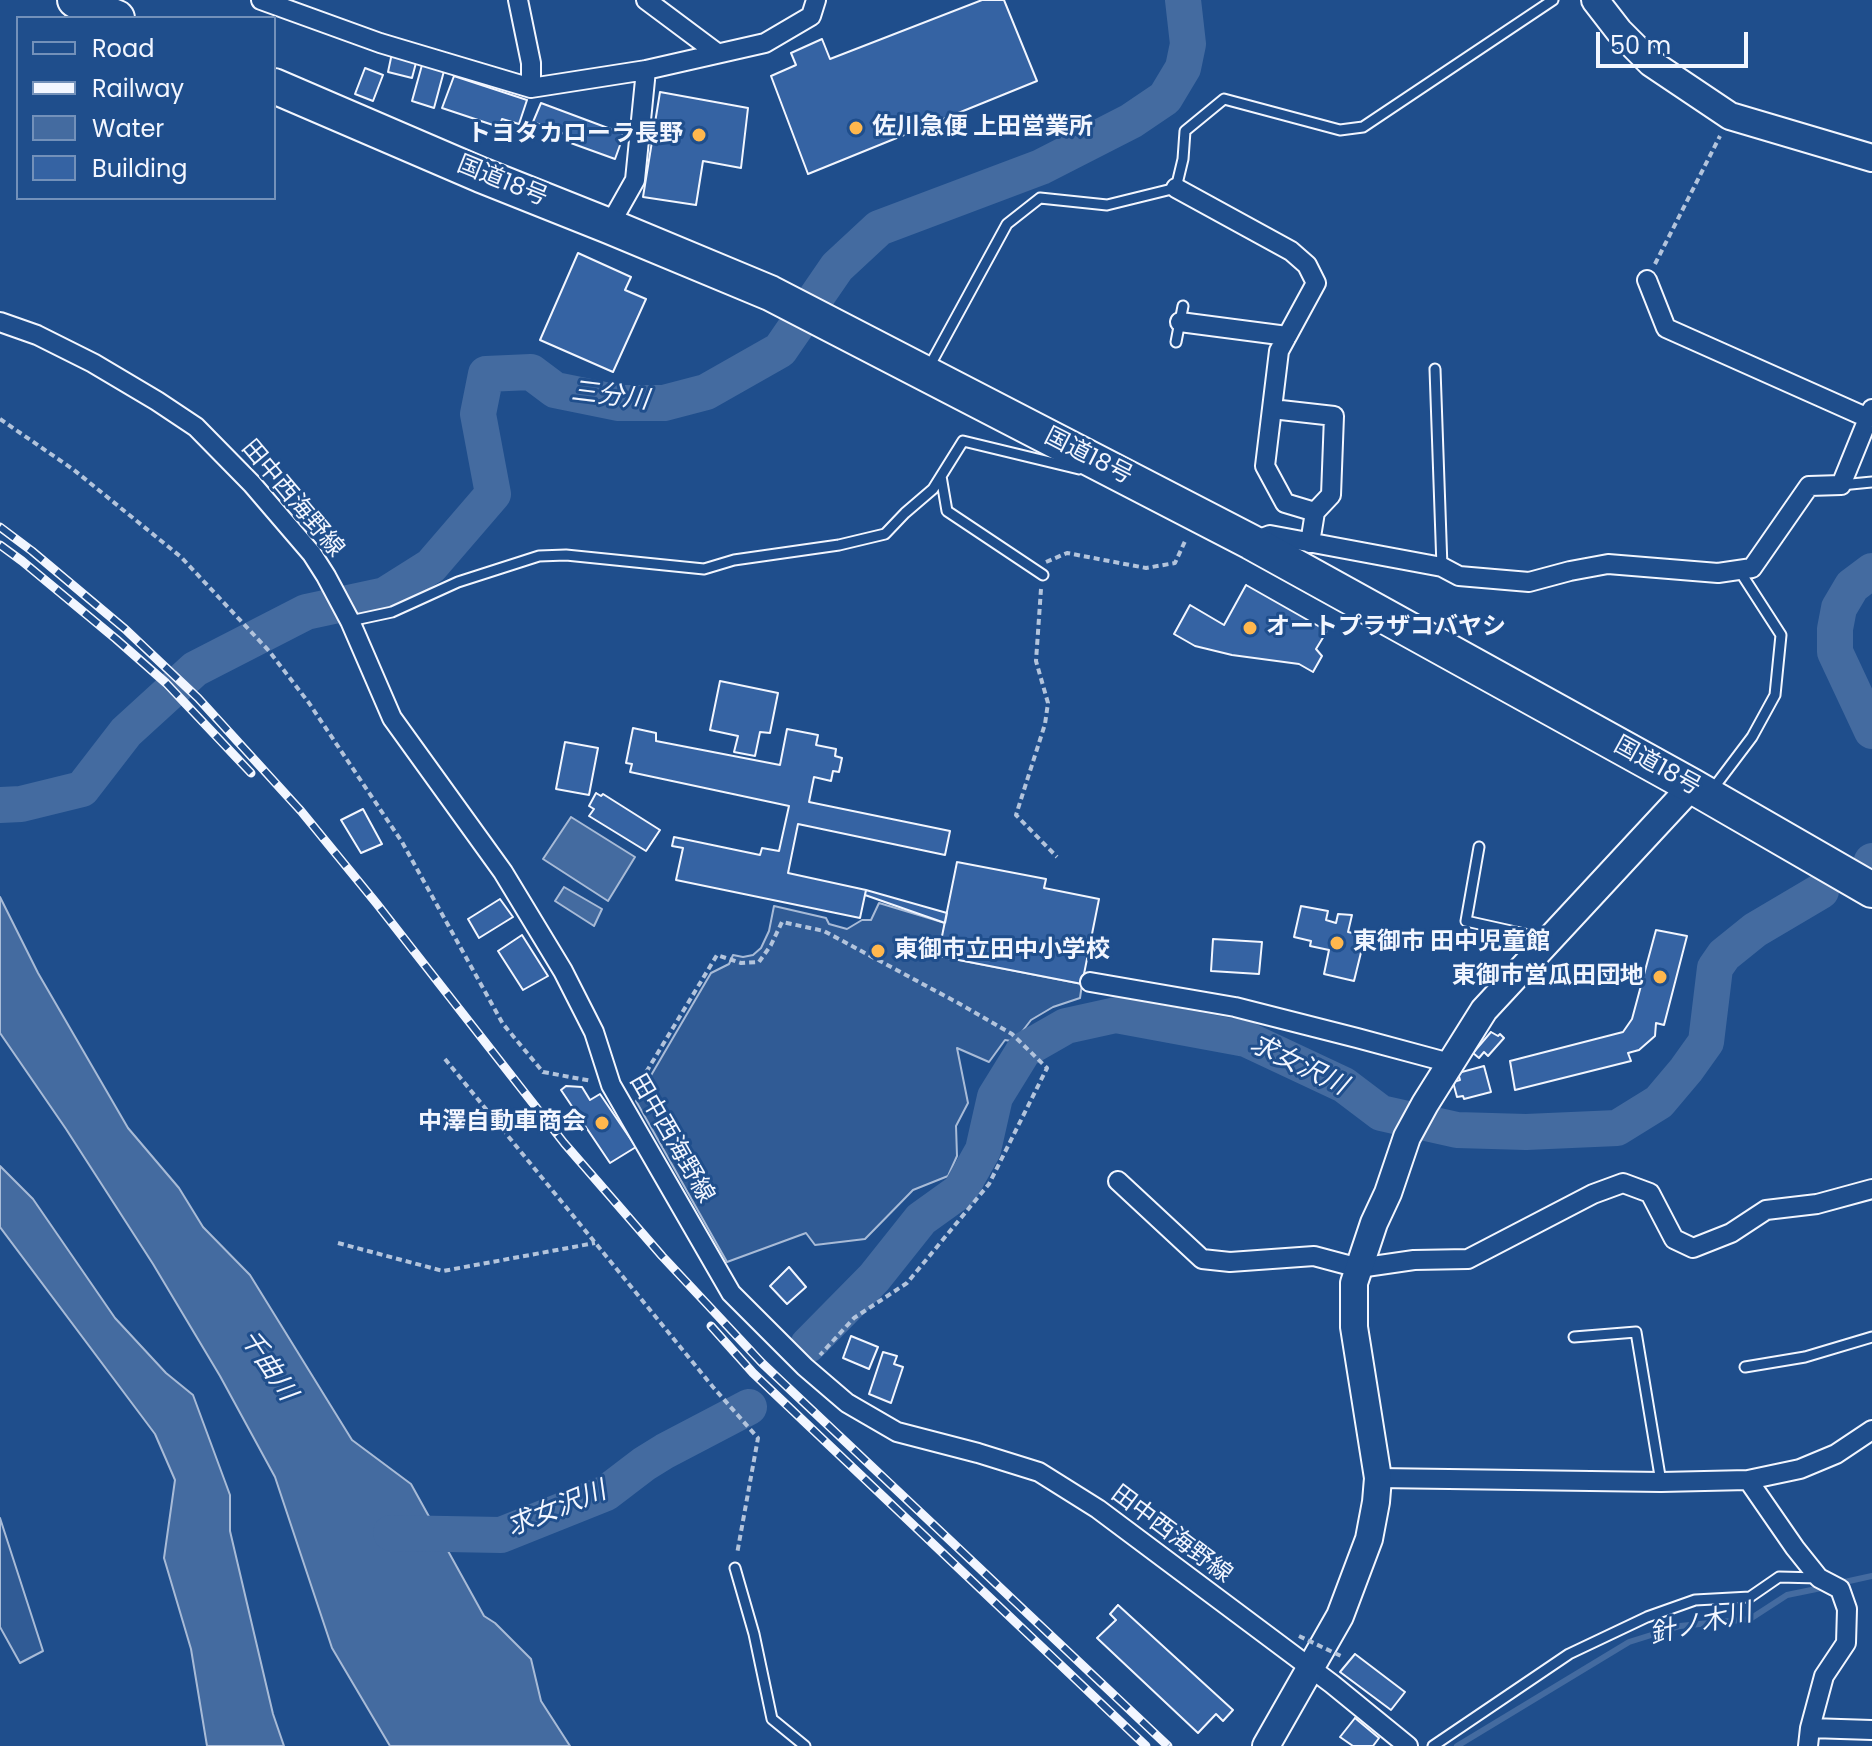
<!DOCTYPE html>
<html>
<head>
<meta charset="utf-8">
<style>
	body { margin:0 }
	#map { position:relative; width:1872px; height:1746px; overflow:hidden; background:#1f4e8c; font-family:Poppins,sans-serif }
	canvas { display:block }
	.legend { position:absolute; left:16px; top:16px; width:260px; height:184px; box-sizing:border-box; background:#1f4e8c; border:2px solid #7391ba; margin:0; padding:10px 14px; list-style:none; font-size:24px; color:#f2f6ff }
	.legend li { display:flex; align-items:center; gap:16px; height:40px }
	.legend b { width:40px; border:2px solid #7391ba }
	.scale { position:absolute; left:1596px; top:32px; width:152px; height:36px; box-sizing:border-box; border:4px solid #f2f6ff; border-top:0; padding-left:10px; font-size:24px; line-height:28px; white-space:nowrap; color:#f2f6ff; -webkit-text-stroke:6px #1f4e8c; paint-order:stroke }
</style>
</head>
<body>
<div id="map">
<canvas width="1872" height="1746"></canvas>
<ul class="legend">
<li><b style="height:10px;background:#1f4e8c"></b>Road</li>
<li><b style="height:10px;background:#f2f6ff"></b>Railway</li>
<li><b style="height:22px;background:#446ba0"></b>Water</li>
<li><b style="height:22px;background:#3563a3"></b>Building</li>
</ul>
<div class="scale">50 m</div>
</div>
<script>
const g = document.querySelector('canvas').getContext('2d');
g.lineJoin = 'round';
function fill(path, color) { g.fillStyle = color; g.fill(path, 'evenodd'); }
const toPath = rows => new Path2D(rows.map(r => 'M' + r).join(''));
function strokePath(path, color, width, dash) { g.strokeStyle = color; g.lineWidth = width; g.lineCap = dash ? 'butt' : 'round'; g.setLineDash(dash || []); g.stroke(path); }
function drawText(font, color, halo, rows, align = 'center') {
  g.font = font + ' Poppins,"Noto Sans JP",sans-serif'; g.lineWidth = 6; g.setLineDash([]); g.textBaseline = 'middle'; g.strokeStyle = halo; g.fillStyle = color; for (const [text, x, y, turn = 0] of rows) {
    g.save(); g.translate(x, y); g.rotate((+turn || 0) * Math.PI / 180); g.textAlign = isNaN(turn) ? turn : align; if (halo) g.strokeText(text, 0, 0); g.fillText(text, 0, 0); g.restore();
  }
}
const built = toPath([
	[879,903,945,923,939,956,1082,984,1080,998,1053,1007,1031,1020,1021,1033,1011,1041,1005,1040,989,1062,957,1048,968,1103,956,1126,957,1156,948,1176,913,1190,865,1239,815,1245,806,1233,727,1262,636,1101,711,973,729,964,733,955,743,957,753,955,761,948,769,931,774,906,826,918,829,924,847,929,862,920,871,920,879,903],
	[0,1518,43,1651,20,1663,0,1627,0,1518]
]);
fill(built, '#305b95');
strokePath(built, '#a8bbd7', 2);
const water = toPath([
	[571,817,635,857,608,901,543,859,571,817],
	[564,887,602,909,594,926,555,901,564,887],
	[0,897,38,973,128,1128,179,1188,203,1227,250,1275,352,1440,411,1484,484,1616,495,1623,531,1659,541,1701,570,1746,390,1746,332,1648,275,1477,220,1376,153,1264,66,1129,0,1033,0,897],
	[0,1166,33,1199,115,1318,166,1373,193,1395,230,1495,230,1531,273,1714,284,1746,207,1746,191,1649,164,1558,175,1480,155,1434,0,1227,0,1166]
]);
fill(water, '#446ba0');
strokePath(water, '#a8bbd7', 2);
strokePath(toPath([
	[1840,1583,1872,1576],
	[1457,1746,1629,1642,1680,1626,1750,1619,1787,1595,1826,1587]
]), '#446ba0', 6);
strokePath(toPath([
	[1872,571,1852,586,1839,608,1835,629,1835,652,1872,731],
	[0,805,21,804,82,789,126,732,195,669,306,612,385,595,431,566,493,494,478,414,486,374,531,372,555,390,619,403,664,403,706,392,780,350,837,267,879,228,1041,167,1131,121,1165,98,1183,68,1188,44,1183,0],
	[1871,863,1872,861],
	[808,1345,874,1278,921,1219,960,1191,983,1150,995,1097,1024,1050,1066,1026,1116,1015,1246,1039,1344,1085,1381,1113,1457,1130,1526,1132,1617,1128,1659,1102,1686,1070,1706,1042,1715,968,1724,955,1755,930,1821,891],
	[391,1533,501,1535,606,1493,644,1464,665,1451,749,1407]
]), '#446ba0', 36);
const building = toPath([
	[982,0,1004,0,1037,81,808,174,771,76,796,65,791,53,822,39,830,59,982,0],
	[392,53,417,59,412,78,388,72,392,53],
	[422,65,444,71,434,108,412,101,422,65],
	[365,68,383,75,373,101,355,94,365,68],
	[454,76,527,100,519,124,502,119,499,127,442,108,454,76],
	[660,92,748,108,741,168,703,161,696,205,643,197,660,92],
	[541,103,624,134,615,159,568,142,570,136,533,122,541,103],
	[578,253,631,277,625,290,646,299,613,372,540,340,578,253],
	[1246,585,1327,631,1316,649,1322,656,1313,672,1299,664,1232,655,1195,646,1174,634,1190,605,1224,625,1246,585],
	[720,681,778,693,770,733,760,732,755,756,734,752,738,736,710,730,720,681],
	[633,728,656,733,656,741,780,765,787,729,818,735,816,745,836,749,835,756,842,758,839,772,833,771,831,781,814,777,809,802,950,831,945,855,798,824,788,873,866,890,860,918,676,880,683,848,672,846,674,837,760,855,762,848,779,851,789,806,630,772,632,764,626,763,633,728],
	[565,742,598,748,589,795,556,789,565,742],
	[596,793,601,796,603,794,660,830,646,851,589,816,594,809,589,806,596,793],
	[363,809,382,844,361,853,341,820,363,809],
	[957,862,1046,879,1044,888,1099,899,1082,984,938,956,957,862],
	[866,890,947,913,945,923,865,895,866,890],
	[500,899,513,917,479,938,468,919,500,899],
	[1301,906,1328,911,1326,920,1336,923,1338,914,1352,915,1348,932,1365,936,1354,981,1324,974,1329,950,1310,946,1311,941,1294,937,1301,906],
	[1656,930,1687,936,1664,1025,1656,1023,1655,1036,1639,1050,1628,1053,1631,1061,1515,1090,1510,1061,1623,1032,1632,1019,1656,930],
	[522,935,548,976,523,990,498,951,522,935],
	[1213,939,1262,942,1259,974,1211,971,1213,939],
	[1491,1032,1498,1036,1500,1034,1504,1038,1488,1056,1484,1052,1479,1058,1473,1053,1491,1032],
	[1484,1066,1491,1092,1464,1099,1463,1096,1457,1097,1453,1082,1460,1080,1458,1073,1484,1066],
	[566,1086,582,1087,590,1100,600,1094,636,1147,610,1163,561,1090,566,1086],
	[789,1267,806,1287,787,1304,770,1286,789,1267],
	[851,1336,878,1347,869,1369,843,1358,851,1336],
	[883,1352,897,1356,894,1364,903,1367,891,1403,869,1394,883,1352],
	[1118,1605,1233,1710,1223,1721,1216,1714,1198,1733,1097,1638,1116,1620,1110,1614,1118,1605],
	[1355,1654,1405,1692,1391,1710,1340,1672,1355,1654],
	[1355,1718,1379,1738,1373,1746,1353,1746,1340,1737,1355,1718]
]);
fill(building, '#3563a3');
strokePath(building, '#f2f6ff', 2);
const lane = toPath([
	[1176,342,1183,306],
	[929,367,1007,224,1040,198,1107,205,1176,188,1183,159,1185,131,1224,99,1340,130,1363,127,1553,0],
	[1435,369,1442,567],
	[941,476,947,511,1043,575],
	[1841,485,1872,482],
	[350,621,392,612,458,582,539,556,566,555,704,569,734,560,839,545,885,534,905,513,933,489,963,441,1079,469],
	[1712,790,1752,737,1775,695,1781,635,1739,570],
	[1479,847,1466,921,1547,939],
	[1574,1337,1636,1332,1661,1482],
	[1745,1367,1805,1357,1872,1337],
	[735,1568,754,1634,772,1719,805,1746],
	[1433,1746,1569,1654,1647,1617,1695,1600,1750,1597,1779,1577,1819,1578]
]);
const street = toPath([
	[261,0,380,43,531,88,646,70,765,43,811,16,816,0],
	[518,0,531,63,531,88],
	[646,0,717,53],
	[1176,188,1291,251,1307,265,1316,283,1279,351,1265,466,1285,503,1315,512,1310,543],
	[609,226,635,180,646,70],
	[1647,280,1666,328,1868,418],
	[0,322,37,335,93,363,157,401,196,427,252,484,312,554,326,576,350,621,392,718,503,872,563,971,594,1032,611,1085,731,1293,805,1367,847,1403,897,1432,978,1453,1039,1472,1098,1509,1332,1684,1408,1746],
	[1180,322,1287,336],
	[1272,409,1334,416,1331,495,1315,512],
	[1254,541,1270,535,1442,567,1459,576,1529,582,1570,571,1608,564,1718,573,1752,568,1809,486,1841,485,1872,409],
	[1090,982,1235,1007,1357,1038,1450,1063],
	[1118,1181,1202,1259,1230,1262,1314,1256,1359,1268,1414,1260,1468,1259,1593,1194,1623,1183,1650,1193,1674,1239,1693,1248,1731,1233,1766,1210,1817,1204,1872,1189],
	[1378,1478,1661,1482,1748,1480,1800,1469,1836,1454,1872,1430],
	[1748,1480,1795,1548,1819,1578,1840,1589,1847,1609,1846,1643,1824,1676,1810,1728,1808,1746],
	[1810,1728,1872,1730]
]);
const secondary = toPath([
	[1595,0,1619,31,1651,63,1730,116,1872,158],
	[1266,1746,1340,1616,1369,1539,1376,1502,1378,1478,1354,1327,1354,1283,1374,1223,1388,1193,1407,1137,1425,1104,1484,1010,1692,786]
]);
const highway = toPath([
	[75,0,117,18],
	[274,86,481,175,609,226,770,293,1251,542,1692,786,1872,890]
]);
strokePath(lane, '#f2f6ff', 13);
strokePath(street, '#f2f6ff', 22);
strokePath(secondary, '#f2f6ff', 30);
strokePath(highway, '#f2f6ff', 38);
strokePath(toPath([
	[1655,264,1720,136],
	[0,419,74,470,181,557,269,651,309,703,402,842,503,1024,543,1072,592,1081],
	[1046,562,1067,553,1146,568,1175,563,1186,539],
	[1041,589,1036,661,1048,703,1045,724,1016,815,1057,857],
	[445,1059,713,1387,758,1438,737,1554],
	[636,1089,717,955,741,963,759,962,771,945,782,922,824,931,960,1004,1012,1034,1047,1068,989,1184,907,1283,854,1318,820,1355],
	[338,1243,443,1271,595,1243]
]), '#b3c4dc', 4, [6, 4]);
strokePath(lane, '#1f4e8c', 9);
strokePath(street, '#1f4e8c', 18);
strokePath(secondary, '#1f4e8c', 26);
strokePath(highway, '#1f4e8c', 34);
const rail = toPath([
	[0,527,32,551,125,629,198,698,301,811,377,904,564,1143,662,1256,762,1363,1168,1746],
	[0,545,22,561,116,639,166,683,251,773],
	[711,1326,753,1373,1146,1746]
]);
strokePath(rail, '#f2f6ff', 9);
strokePath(rail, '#1f4e8c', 6, [18]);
strokePath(toPath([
	[1299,1636,1343,1657]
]), '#b3c4dc', 4, [6, 4]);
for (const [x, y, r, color] of [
	[856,128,8,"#ffb74d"],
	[699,135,8,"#ffb74d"],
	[1250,628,8,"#ffb74d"],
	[1337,943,8,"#ffb74d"],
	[878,951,8,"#ffb74d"],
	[1660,977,8,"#ffb74d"],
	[602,1123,8,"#ffb74d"]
]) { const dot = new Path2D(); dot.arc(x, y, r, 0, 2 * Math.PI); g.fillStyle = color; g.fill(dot); strokePath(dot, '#1f4e8c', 3); }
drawText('bold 24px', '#f2f6ff', '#1f4e8c', [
	["佐川急便 上田営業所",872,128],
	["トヨタカローラ長野",683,135,"right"],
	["オートプラザコバヤシ",1266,628],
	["東御市 田中児童館",1353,943],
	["東御市立田中小学校",894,951],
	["東御市営瓜田団地",1644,977,"right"],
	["中澤自動車商会",586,1123,"right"]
], 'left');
drawText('24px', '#f2f6ff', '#1f4e8c', [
	["国道18号",502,182,22],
	["国道18号",1088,457,27],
	["田中西海野線",292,499,50],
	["国道18号",1657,767,29],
	["田中西海野線",671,1139,60],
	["田中西海野線",1171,1535,37]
]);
drawText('italic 26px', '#f2f6ff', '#1f4e8c', [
	["三分川",610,397,7],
	["求女沢川",1298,1066,26],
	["千曲川",267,1366,56],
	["求女沢川",557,1510,-22],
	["針ノ木川",1701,1625,-13]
]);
</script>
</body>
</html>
